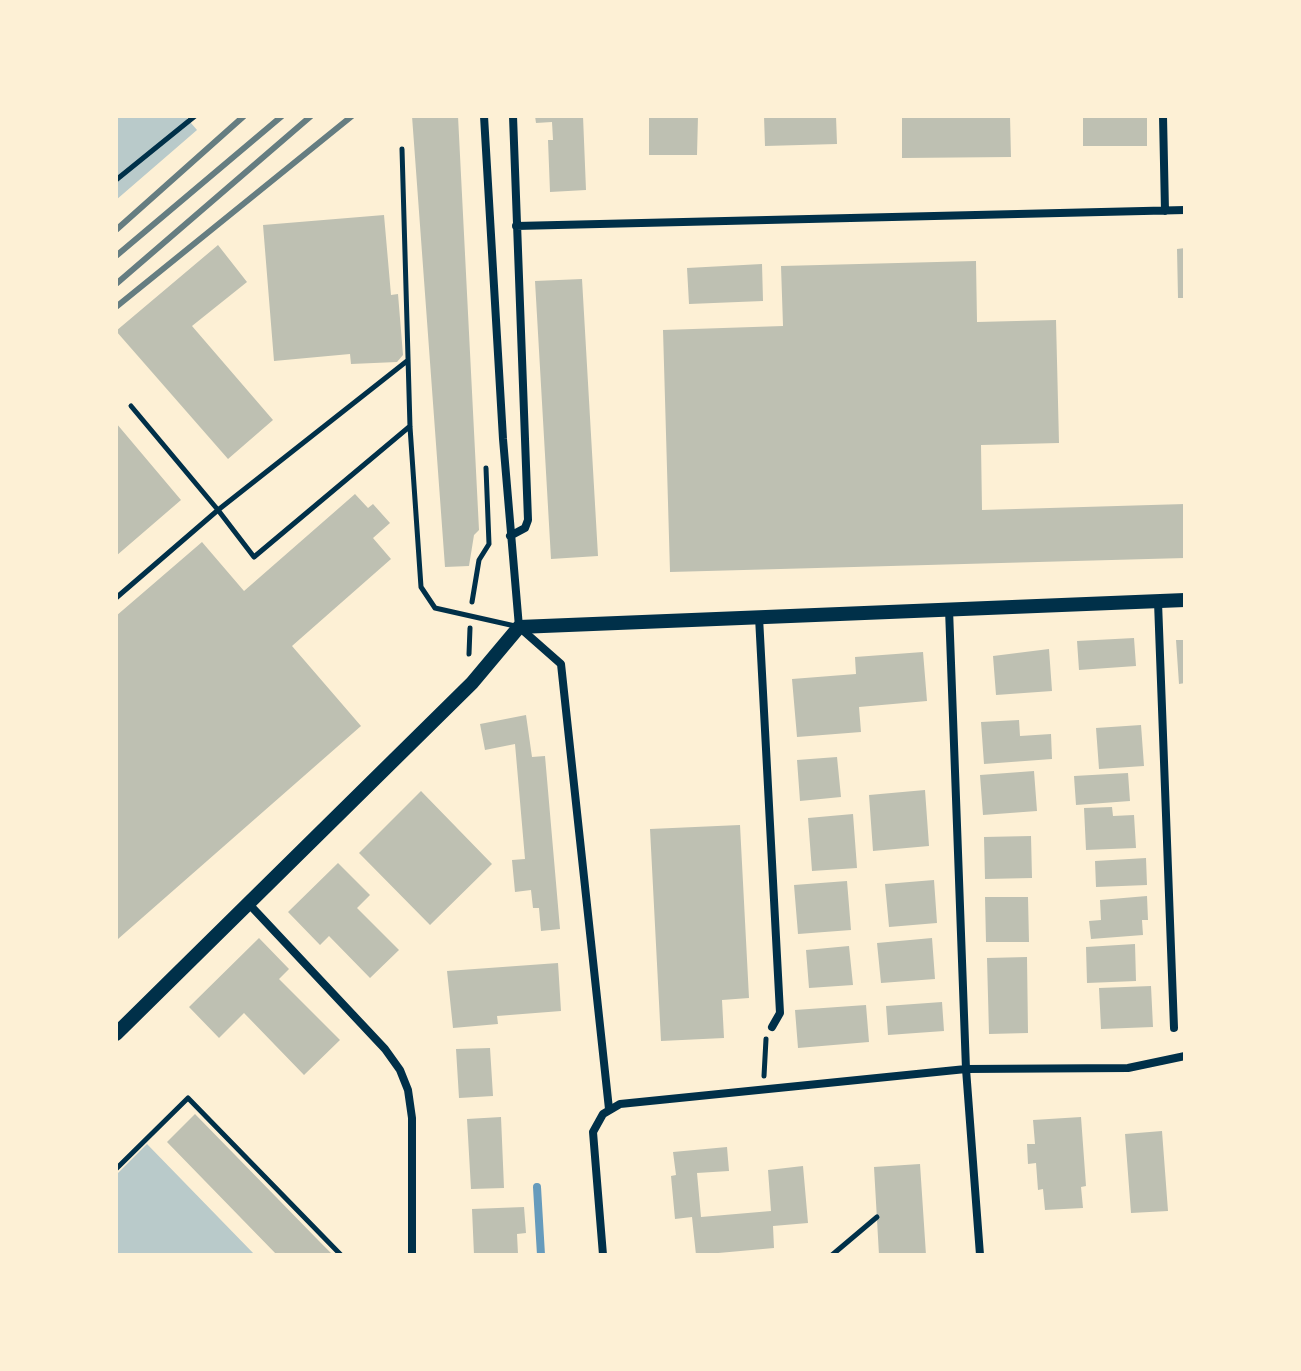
<!DOCTYPE html>
<html>
<head>
<meta charset="utf-8">
<style>
	body { margin:0 }
	#map { position:relative; width:1301px; height:1371px; overflow:hidden; background:#fdf0d5; font-family:Montserrat,sans-serif }
	canvas { display:block }
	.frame { position:absolute; inset:0; border:118px solid #fdf0d5; pointer-events:none }
</style>
</head>
<body>
<div id="map">
<canvas width="1301" height="1371"></canvas>
<div class="frame"></div>
</div>
<script>
const g = document.querySelector('canvas').getContext('2d');
g.lineJoin = 'round';
function fill(path, color) { g.fillStyle = color; g.fill(path, 'evenodd'); }
const toPath = rows => new Path2D(rows.map(r => 'M' + r).join(''));
function strokePath(path, color, width, dash) { g.strokeStyle = color; g.lineWidth = width; g.lineCap = dash ? 'butt' : 'round'; g.setLineDash(dash || []); g.stroke(path); }
fill(toPath([
	[116,116,185,116,197,130,116,200],
	[147,1144,255,1255,116,1255,116,1175]
]), '#b9caca');
strokePath(toPath([
	[537,1187,541,1255]
]), '#669bbc', 8);
fill(toPath([
	[412,116,458,116,479,530,474,535,469,566,445,567],
	[535,116,583,116,586,190,550,192,548,140,553,140,552,122,536,123],
	[649,116,698,116,697,155,649,155],
	[764,116,836,116,837,144,765,146],
	[902,116,1010,116,1011,157,902,158],
	[1083,116,1147,116,1147,146,1083,146],
	[384,215,391,295,398,294,403,355,397,362,351,364,350,354,274,361,263,225],
	[218,245,247,282,192,326,273,420,228,459,116,331],
	[1185,248,1185,298,1178,298,1177,249],
	[976,261,977,322,1056,320,1059,443,981,445,982,510,1185,504,1185,558,670,572,663,330,783,326,781,266],
	[762,264,763,301,689,304,687,268],
	[582,279,598,556,551,559,535,281],
	[116,423,181,500,116,556],
	[355,494,368,508,373,504,390,523,373,538,391,559,292,646,361,726,118,939,116,616,202,542,244,591],
	[1134,638,1136,666,1079,670,1077,641],
	[1176,640,1185,640,1185,683,1179,684],
	[1049,649,1052,691,996,695,993,656],
	[923,652,927,701,859,707,861,732,797,737,792,679,856,674,855,657],
	[526,715,532,757,545,756,560,929,541,931,539,908,533,908,531,890,515,892,512,860,525,859,515,744,485,750,480,724],
	[1019,720,1020,736,1051,734,1052,759,984,764,981,722],
	[1141,725,1144,766,1099,769,1096,728],
	[837,757,841,797,800,801,797,760],
	[1034,771,1037,811,983,815,980,775],
	[1128,773,1130,801,1076,805,1074,776],
	[925,790,929,846,873,851,869,795],
	[421,791,492,864,430,925,359,853],
	[1112,807,1113,816,1134,815,1136,848,1086,850,1084,808],
	[853,814,857,868,812,871,808,818],
	[740,825,749,998,722,1000,724,1038,661,1041,650,829],
	[1031,836,1032,878,985,879,984,837],
	[1146,858,1147,885,1096,887,1095,861],
	[338,863,370,895,357,908,399,950,370,978,329,936,320,945,288,912],
	[934,880,937,923,889,927,885,884],
	[847,881,851,930,798,934,794,885],
	[1147,896,1148,920,1142,920,1143,935,1091,939,1089,921,1101,920,1100,900],
	[985,897,1028,897,1029,942,986,942],
	[259,938,289,969,279,979,340,1040,304,1075,244,1013,219,1038,189,1007],
	[932,938,935,979,881,983,877,943],
	[1135,944,1136,981,1087,983,1086,947],
	[849,946,853,985,809,988,806,950],
	[1027,957,1028,1033,989,1034,987,958],
	[558,963,561,1011,497,1016,498,1024,453,1028,447,971],
	[1151,986,1153,1027,1101,1029,1099,988],
	[942,1002,944,1031,888,1035,886,1006],
	[866,1005,869,1042,798,1048,795,1010],
	[490,1048,493,1096,459,1098,456,1049],
	[195,1114,319,1241,333,1255,277,1255,167,1142],
	[501,1117,504,1188,471,1189,467,1119],
	[1081,1117,1086,1186,1081,1187,1083,1208,1045,1210,1043,1189,1038,1190,1036,1163,1028,1164,1027,1144,1035,1144,1033,1120],
	[1162,1131,1168,1211,1131,1213,1125,1134],
	[727,1147,729,1171,697,1173,701,1217,771,1211,768,1170,803,1166,808,1223,773,1226,774,1248,696,1255,692,1217,675,1219,671,1176,676,1175,673,1152],
	[920,1164,926,1255,879,1255,874,1167],
	[524,1207,526,1233,517,1234,518,1254,474,1255,472,1209]
]), '#bec0b2');
strokePath(toPath([
	[116,180,195,116],
	[472,602,479,560,489,544,486,468],
	[469,654,470,628],
	[764,1076,766,1039],
	[116,1169,188,1098,341,1255],
	[832,1255,877,1217]
]), '#003049', 5);
strokePath(toPath([
	[402,149,410,427,421,587,435,608,515,626],
	[407,361,218,510,254,557,409,427],
	[116,598,218,510,131,406]
]), '#003049', 5);
strokePath(toPath([
	[484,116,503,439,519,627,561,664,609,1109],
	[1163,116,1165,211],
	[516,226,1185,210],
	[510,536,525,528,528,520,513,116],
	[1158,602,1174,1028],
	[949,609,966,1069,980,1255],
	[759,617,780,1013,772,1027],
	[248,903,385,1049,400,1070,408,1090,412,1118,412,1255],
	[603,1255,593,1132,603,1114,620,1104,966,1069,1128,1068,1185,1056]
]), '#003049', 8);
strokePath(toPath([
	[116,1034,472,683,519,627,1185,600]
]), '#003049', 14);
strokePath(toPath([
	[116,230,244,116],
	[116,256,282,116],
	[116,284,311,116],
	[116,307,352,116]
]), '#657d81', 6);
</script>
</body>
</html>
